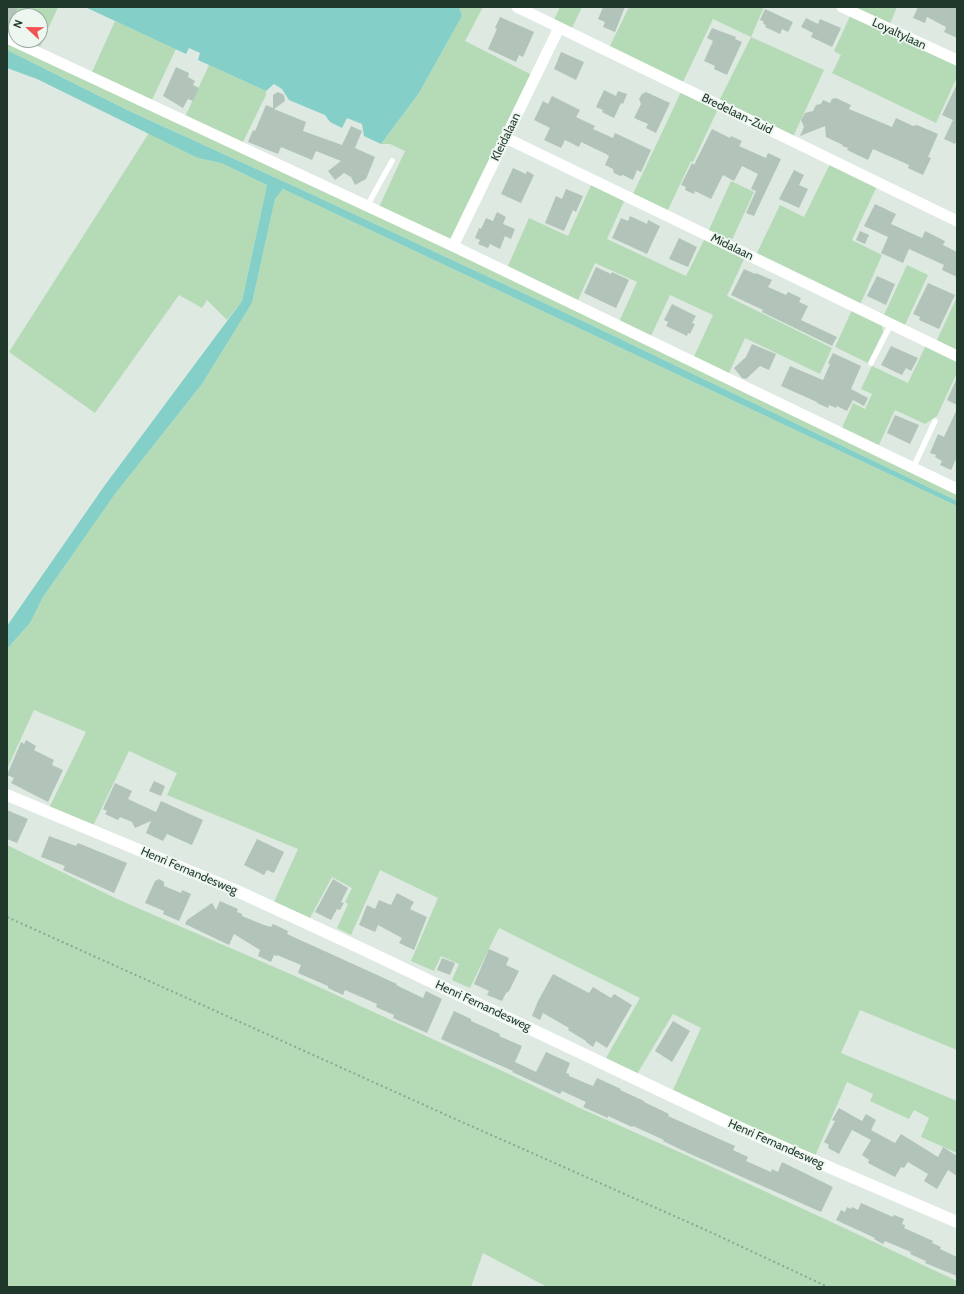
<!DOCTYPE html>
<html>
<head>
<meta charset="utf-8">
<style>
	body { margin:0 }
	#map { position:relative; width:964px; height:1294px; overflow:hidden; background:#dde9e1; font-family:Cabin,sans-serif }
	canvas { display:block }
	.frame { position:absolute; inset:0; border:8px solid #1f382b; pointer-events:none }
	.north { position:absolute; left:8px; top:8px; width:40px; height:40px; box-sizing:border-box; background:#edf6ef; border:1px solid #9baaa1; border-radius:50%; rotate:292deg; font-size:11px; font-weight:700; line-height:16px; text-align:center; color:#1f382b }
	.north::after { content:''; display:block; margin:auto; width:14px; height:18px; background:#f15353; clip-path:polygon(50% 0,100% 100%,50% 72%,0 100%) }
</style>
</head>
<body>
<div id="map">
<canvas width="964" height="1294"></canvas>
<div class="frame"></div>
<div class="north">N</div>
</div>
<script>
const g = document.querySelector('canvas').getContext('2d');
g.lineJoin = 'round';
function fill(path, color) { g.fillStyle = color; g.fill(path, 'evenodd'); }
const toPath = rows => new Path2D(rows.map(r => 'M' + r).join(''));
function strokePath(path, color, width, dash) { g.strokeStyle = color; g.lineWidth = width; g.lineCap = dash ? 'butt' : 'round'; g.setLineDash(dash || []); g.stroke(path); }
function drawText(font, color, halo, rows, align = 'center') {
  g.font = font + ' Cabin,sans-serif'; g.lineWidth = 3.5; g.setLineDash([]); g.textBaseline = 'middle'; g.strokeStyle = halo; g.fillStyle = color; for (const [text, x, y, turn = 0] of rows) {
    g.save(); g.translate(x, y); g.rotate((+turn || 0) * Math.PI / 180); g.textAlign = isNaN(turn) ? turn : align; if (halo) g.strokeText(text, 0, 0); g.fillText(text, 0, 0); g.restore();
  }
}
fill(toPath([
	[17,7,58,7,40,47,24,40,40,40,40,16,16,16,16,36,7,32,7,29],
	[459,7,483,7,465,41,532,75,450,242,379,207,405,151,390,144,381,144,419,93,462,16],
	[560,7,582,7,572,28,554,20],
	[629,7,764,7,751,37,824,70,793,137,719,101,751,37,713,19,682,84,609,48],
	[852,7,897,7,890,24],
	[851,14,957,64,957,77,936,123,832,73,841,55,834,51],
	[115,21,176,49,152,100,92,72],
	[7,41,451,249,957,494,957,501,587,323,298,188,127,110,7,50],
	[209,65,266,91,266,95,242,144,185,117],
	[681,92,718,109,693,162,691,161,667,212,632,196],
	[149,133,198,158,221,163,267,185,242,301,227,320,207,300,202,308,179,295,95,413,9,352],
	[830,164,877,186,852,240,882,255,860,305,756,255,780,205,804,217],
	[731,181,754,192,731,242,708,232],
	[592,183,625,199,607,239,686,276,705,238,745,257,727,296,832,348,820,374,745,338,728,375,693,359,713,315,670,295,651,336,619,322,637,282,595,263,578,300,508,266,529,218,568,236],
	[283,189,957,506,957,1050,860,1010,841,1053,957,1101,957,1153,921,1137,929,1118,914,1110,909,1119,870,1101,873,1094,847,1082,815,1156,673,1090,701,1028,673,1014,637,1074,606,1058,640,998,499,928,470,988,452,980,459,964,441,956,434,971,411,961,438,898,380,870,351,935,337,928,348,904,345,902,352,888,332,877,310,918,274,902,298,849,167,795,177,773,129,751,93,826,49,808,86,732,34,710,7,769,7,649,30,623,43,597,115,494,202,384,252,303,275,199],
	[907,265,928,275,904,327,883,317],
	[957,297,957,352,936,342],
	[852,310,878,322,882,326,883,332,868,363,835,347],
	[926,345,957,360,957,373,937,416,925,424,895,410,878,447,841,430,853,403,865,409,872,394,861,389,872,366,908,383],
	[7,845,117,899,295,976,511,1075,582,1109,686,1155,840,1226,957,1281,957,1287,547,1287,483,1253,471,1287,7,1287]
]), '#b5dbb6');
fill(toPath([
	[85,7,459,7,462,16,419,93,381,144,364,136,362,124,347,118,342,128,330,122,325,115,289,100,282,89,274,84,266,91,198,60,200,53,189,48,186,54],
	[7,50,127,110,298,188,587,323,957,501,957,506,283,189,275,199,252,303,202,384,115,494,43,597,30,623,7,649,7,626,105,485,242,301,267,185,221,163,198,158,37,79,7,68]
]), '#84cfc8');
fill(toPath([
	[7,7,18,7,7,31],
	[603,7,625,7,615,32,603,27,605,22,598,19],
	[918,7,957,7,957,38,944,32,946,27,927,17,925,23,913,18],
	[765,9,793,22,788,32,782,29,780,34,765,27,766,25,763,24,764,22,760,20],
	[500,17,534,32,523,57,519,55,516,62,488,49,497,29,495,28],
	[806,18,818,24,820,19,841,28,832,47,811,37,813,33,801,27],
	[712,28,736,37,735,39,742,42,727,75,714,69,715,66,704,61,713,41,707,38],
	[561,52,584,62,576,80,554,69],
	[176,67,189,73,188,77,195,81,193,85,199,88,193,101,188,99,183,108,163,96],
	[957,84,957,139,955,144,944,139,953,120,942,115],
	[604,90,616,96,618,91,627,94,623,104,621,103,614,118,602,112,603,110,596,107],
	[278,92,284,95,285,101,274,109,306,122,303,131,342,145,351,126,362,131,355,148,375,157,366,179,355,185,351,177,344,173,335,180,328,171,341,161,316,151,312,160,281,147,278,154,248,142,253,130,255,131,266,105,273,108,273,95],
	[646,92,670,103,656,133,646,128,648,124,634,118,641,104,639,99,642,94],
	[552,96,580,110,576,117,595,126,593,129,613,138,615,133,651,150,641,172,637,170,633,180,623,175,620,176,614,173,613,169,605,165,609,156,606,154,581,142,579,147,565,140,561,148,544,140,550,128,534,120,543,101,548,104],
	[836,98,851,105,849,109,892,127,896,118,913,126,917,125,938,134,928,157,931,158,923,175,908,168,909,165,873,149,868,160,847,150,848,148,842,146,843,145,826,137,825,126,800,136,804,127,801,120,805,113,813,111,816,105,821,104,823,100,830,103,832,99],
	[712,129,730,138,731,136,742,141,739,146,766,158,768,153,781,159,754,216,746,213,756,191,751,189,758,174,742,166,734,181,723,175,711,199,695,191,694,194,685,190,686,187,681,185,692,163,694,165],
	[513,168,526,174,527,171,534,175,521,203,501,194],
	[794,170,804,175,799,185,808,189,799,208,779,199],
	[566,189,583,196,576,212,573,210,564,231,545,223,556,196,562,199],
	[875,204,896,214,891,224,922,238,925,231,945,241,943,245,957,252,957,277,942,270,944,265,909,249,903,263,881,253,888,237,864,226],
	[497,212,506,217,503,224,515,229,511,239,505,236,500,249,490,244,488,248,478,244,480,240,475,238,479,228,481,229,486,218,493,221],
	[630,216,647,224,648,220,660,226,647,254,612,238,621,218,628,221],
	[860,231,869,235,865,244,856,240],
	[679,238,697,247,688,267,669,259],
	[596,267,611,274,612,272,629,280,616,308,584,293],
	[744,269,755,274,756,273,772,280,768,287,786,295,788,292,801,298,799,302,808,306,801,320,837,337,832,346,762,312,763,310,731,295],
	[877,276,895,284,886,305,867,296],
	[928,283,955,295,939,329,919,320,920,317,913,314],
	[672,304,696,316,692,323,695,324,690,334,688,333,687,336,666,326,668,322,664,320],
	[752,344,776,354,769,370,760,366,746,379,742,378,734,368,746,357],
	[891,346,918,358,911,371,906,368,902,375,881,365],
	[833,353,861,366,851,389,868,398,864,406,853,400,847,411,837,406,836,408,829,405,828,408,817,403,817,402,781,386,790,366,823,380,830,364,828,363],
	[957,378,957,405,947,400],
	[957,409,957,457,951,470,940,465,942,461,935,457,936,455,930,453,938,434,944,437],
	[895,415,919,425,910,444,887,433],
	[26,740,36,746,34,750,54,760,52,765,63,770,48,802,11,783,14,778,7,775,21,742,24,744],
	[154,781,165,786,161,796,149,791],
	[115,783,132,791,128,799,156,812,161,801,203,820,192,845,167,834,163,841,146,833,151,821,135,828,132,822,120,817,118,820,105,814,107,811,103,809],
	[7,810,28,819,17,843,7,839],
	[49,836,76,846,78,843,127,863,114,893,63,870,65,866,41,857],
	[257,839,284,852,274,873,267,870,264,875,244,865],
	[159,879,164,882,164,886,181,893,182,890,191,894,179,921,163,914,164,911,145,903,155,881],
	[333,879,348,888,341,902,344,903,340,910,337,909,331,920,315,912],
	[397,893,414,902,410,909,427,917,414,950,399,943,402,938,378,925,375,932,359,925,367,905,375,909,379,900,391,905],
	[220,901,238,909,237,912,242,914,242,916,264,925,271,927,273,924,288,931,287,934,397,984,396,985,423,998,426,991,442,999,427,1033,393,1018,394,1015,376,1007,377,1004,345,990,343,995,328,988,328,986,298,973,301,965,277,955,277,956,274,955,271,962,258,956,260,950,234,934,229,945,185,924,187,920,212,903,216,910],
	[489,949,509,958,506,965,519,971,509,991,506,993,502,1001,487,995,489,991,474,984],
	[442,958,455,963,450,975,437,970],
	[553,974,589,993,593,987,611,998,614,994,632,1005,607,1048,596,1041,593,1047,586,1042,586,1041,568,1030,569,1028,543,1013,540,1020,532,1016,538,1001],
	[454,1011,471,1019,471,1021,500,1034,499,1036,522,1046,515,1062,536,1072,546,1052,570,1063,566,1073,569,1074,569,1076,593,1086,597,1078,621,1089,620,1090,644,1101,644,1102,669,1114,668,1116,735,1146,733,1150,748,1157,746,1161,771,1172,772,1169,778,1172,782,1162,833,1187,821,1212,688,1153,663,1141,664,1140,633,1126,632,1127,608,1116,608,1118,583,1107,586,1102,562,1091,560,1094,512,1072,513,1071,441,1039],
	[673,1021,690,1031,672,1062,655,1051],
	[839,1108,862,1121,866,1114,876,1120,871,1130,895,1143,901,1134,938,1157,943,1147,957,1156,957,1176,948,1170,937,1189,924,1181,928,1174,908,1162,904,1168,901,1167,895,1177,868,1163,869,1160,862,1155,871,1140,852,1130,839,1154,828,1148,829,1145,824,1142,835,1121,832,1120],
	[861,1203,893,1217,894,1215,904,1219,902,1224,905,1225,904,1228,933,1241,932,1243,941,1247,940,1249,957,1257,957,1276,925,1263,926,1261,910,1254,911,1252,885,1241,883,1244,874,1239,875,1238,836,1220,841,1210,845,1212,847,1207,851,1209,852,1207,858,1210]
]), '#b2c4b9');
strokePath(toPath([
	[7,917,453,1118,708,1231,828,1287]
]), '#7dad92', 2, [2, 3]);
strokePath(toPath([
	[367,206,392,161],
	[871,363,891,324],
	[913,468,935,421]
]), '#fff', 5.5);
strokePath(toPath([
	[517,7,957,221],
	[842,7,957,60],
	[7,38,453,246,957,489],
	[506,138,957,356],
	[453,246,559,28]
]), '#fff', 11);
strokePath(toPath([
	[7,795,235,890,354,945,720,1119,789,1150,957,1222]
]), '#fff', 12);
drawText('12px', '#1f382b', '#edf6ef', [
	["Loyaltylaan",899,34,25],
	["Bredelaan-Zuid",737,114,26],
	["Kleidalaan",506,137,-64],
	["Midalaan",732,247,26],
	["Henri Fernandesweg",189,871,23],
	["Henri Fernandesweg",483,1006,25],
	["Henri Fernandesweg",776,1144,24]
]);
</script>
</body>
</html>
